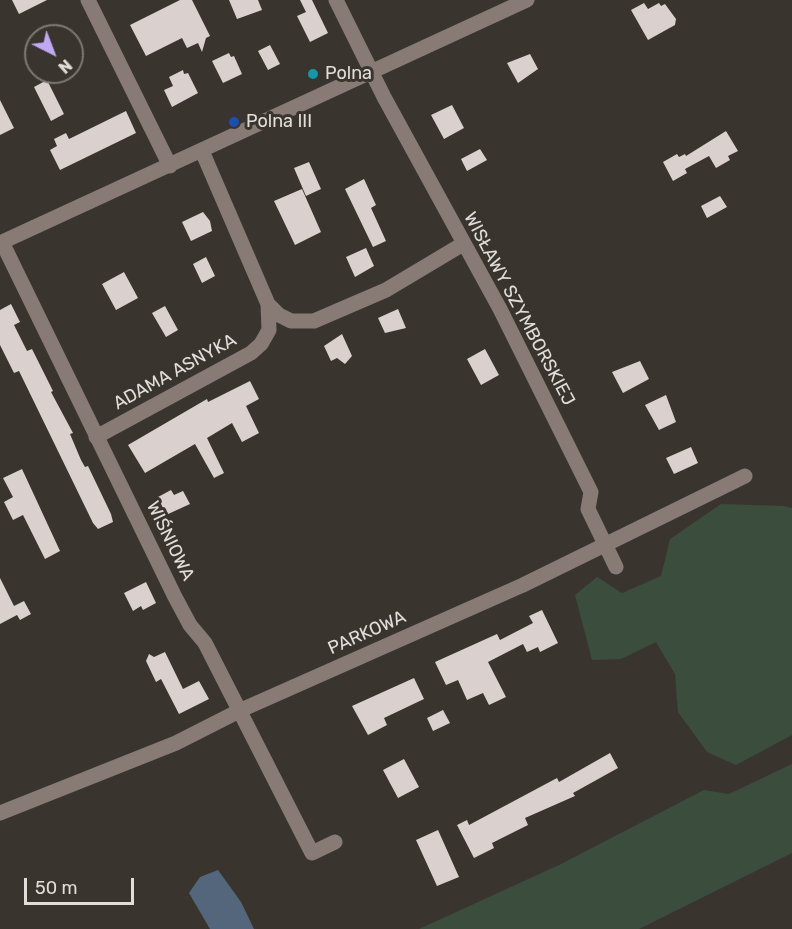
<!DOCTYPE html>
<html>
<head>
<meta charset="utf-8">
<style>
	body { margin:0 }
	#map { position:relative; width:792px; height:929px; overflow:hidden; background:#39352e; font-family:Rubik,sans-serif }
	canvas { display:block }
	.north { position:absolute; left:24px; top:24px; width:60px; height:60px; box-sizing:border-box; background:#39352e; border:2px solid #7c7873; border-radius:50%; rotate:138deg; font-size:16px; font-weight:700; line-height:24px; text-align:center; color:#e0ddda }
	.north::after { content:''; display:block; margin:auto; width:21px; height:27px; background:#c1a8f3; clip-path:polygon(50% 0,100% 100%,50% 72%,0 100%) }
	.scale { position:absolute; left:24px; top:878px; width:110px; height:27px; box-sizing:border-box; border:3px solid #e0ddda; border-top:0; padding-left:8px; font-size:18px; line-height:21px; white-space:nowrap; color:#e0ddda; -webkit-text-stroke:4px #39352e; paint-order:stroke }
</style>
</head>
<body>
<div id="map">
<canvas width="792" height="929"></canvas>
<div class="north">N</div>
<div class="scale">50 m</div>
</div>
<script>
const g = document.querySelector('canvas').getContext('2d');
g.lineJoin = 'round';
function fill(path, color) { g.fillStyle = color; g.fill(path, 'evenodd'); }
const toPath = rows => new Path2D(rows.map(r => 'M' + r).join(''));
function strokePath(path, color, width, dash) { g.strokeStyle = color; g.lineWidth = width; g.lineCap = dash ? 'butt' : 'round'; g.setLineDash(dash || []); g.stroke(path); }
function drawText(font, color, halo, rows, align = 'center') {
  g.font = font + ' Rubik,sans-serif'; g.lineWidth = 6; g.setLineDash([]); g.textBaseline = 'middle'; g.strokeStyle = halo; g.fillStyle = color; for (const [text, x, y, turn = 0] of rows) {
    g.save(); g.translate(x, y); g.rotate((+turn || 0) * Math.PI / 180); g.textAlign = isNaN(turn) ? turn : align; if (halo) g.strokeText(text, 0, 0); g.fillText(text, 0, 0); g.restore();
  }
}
fill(toPath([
	[721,504,784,506,792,508,792,735,736,765,707,752,678,712,675,674,656,642,621,659,592,660,575,595,597,577,622,593,661,576,670,539],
	[792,764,792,853,639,929,419,929,559,865,704,790,729,794]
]), '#3b4d3d');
fill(toPath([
	[218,870,241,902,254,929,210,929,189,893,200,877]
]), '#53667c');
fill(toPath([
	[12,0,47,0,19,14],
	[180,0,192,0,210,36,206,38,202,52,198,43,187,48,182,38,146,56,130,25],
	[229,0,258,0,262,10,237,19],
	[300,0,312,0,328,33,310,42,297,16,306,12],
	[644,3,648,9,659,3,661,6,665,4,676,19,675,25,648,40,631,10],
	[270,45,280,64,268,70,258,51],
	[229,53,231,57,234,56,242,74,223,83,212,61],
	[530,54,538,69,518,83,507,63],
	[183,70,184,74,188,73,198,93,172,107,164,90,173,86,169,77],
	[47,80,64,114,51,121,34,87],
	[0,100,14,128,0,135],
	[452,105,464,128,444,139,431,115],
	[126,111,136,133,60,170,50,150,57,146,54,139,66,133,69,139],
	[726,131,738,151,728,156,730,160,716,168,709,156,685,169,687,173,673,181,663,162,677,154,679,157,685,154,686,156],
	[480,149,487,160,467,171,461,159],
	[309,162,321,189,306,196,294,168],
	[364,179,376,205,371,208,386,241,373,247,345,189],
	[302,189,321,232,295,245,274,201],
	[720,196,727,207,707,218,701,206],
	[203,212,210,221,212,231,191,241,182,222],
	[366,248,374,266,355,277,346,257],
	[206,257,215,276,202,283,193,264],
	[124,272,138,298,116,310,102,284],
	[11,304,20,322,14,325,27,351,32,349,53,391,51,392,73,433,70,434,81,460,85,467,88,466,111,514,113,522,98,529,93,523,19,371,14,373,0,345,0,310],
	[165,306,178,330,166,337,152,313],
	[398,309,406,328,385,333,378,318],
	[342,334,352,356,345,364,337,358,331,361,324,346],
	[485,349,499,375,481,385,467,359],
	[640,361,649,379,623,393,612,372],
	[250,381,259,399,246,406,259,433,242,442,232,423,207,438,224,473,214,478,195,444,145,473,128,445,207,399,208,402],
	[666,395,676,422,659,430,645,405],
	[691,447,698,463,674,474,666,458],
	[22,469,60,551,45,559,23,515,13,520,4,502,13,497,3,478],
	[171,490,174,495,183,491,190,504,166,515,158,497],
	[0,578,14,606,24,601,31,614,20,620,17,615,0,624],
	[146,582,156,603,143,610,141,606,133,611,124,593],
	[542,610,558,643,540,652,538,647,527,652,523,644,488,662,506,697,489,705,483,693,467,700,458,680,446,685,435,662,497,634,500,640,533,623,529,616],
	[165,652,183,689,199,681,209,699,179,714,161,679,156,682,146,661,149,654,154,657],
	[414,678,424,699,384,718,387,725,368,735,352,706],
	[443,710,450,723,433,731,427,718],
	[610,753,618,768,573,793,575,796,525,818,528,825,492,843,494,848,474,858,457,825,467,820,469,825,557,778,559,782],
	[404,759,419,787,398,798,383,770],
	[438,830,459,877,437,886,416,840]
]), '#dad0ce');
strokePath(toPath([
	[88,0,170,166],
	[336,0,384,97,500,309,591,492,588,509,616,567],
	[2,242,175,597,190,625,205,643,312,853,335,842],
	[0,243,527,0],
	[268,304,279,315,291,321,314,321,386,290,463,244],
	[96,437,251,353,261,344,269,330,268,304,202,151],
	[0,813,176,743,241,710,523,585,745,476]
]), '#887b75', 15);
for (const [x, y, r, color] of [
	[313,74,6,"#0f9aa8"],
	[234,122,6,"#1a4fb4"]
]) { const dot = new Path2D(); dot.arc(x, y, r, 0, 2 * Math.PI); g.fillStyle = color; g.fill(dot); strokePath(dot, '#39352e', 2); }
drawText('18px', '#e0ddda', '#39352e', [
	["Polna",325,74],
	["Polna III",246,122]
], 'left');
drawText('18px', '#e0ddda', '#39352e', [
	["WISŁAWY SZYMBORSKIEJ",519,309,62],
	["ADAMA ASNYKA",175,372,-29],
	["WIŚNIOWA",170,541,64],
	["PARKOWA",367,633,-24]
]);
</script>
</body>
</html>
